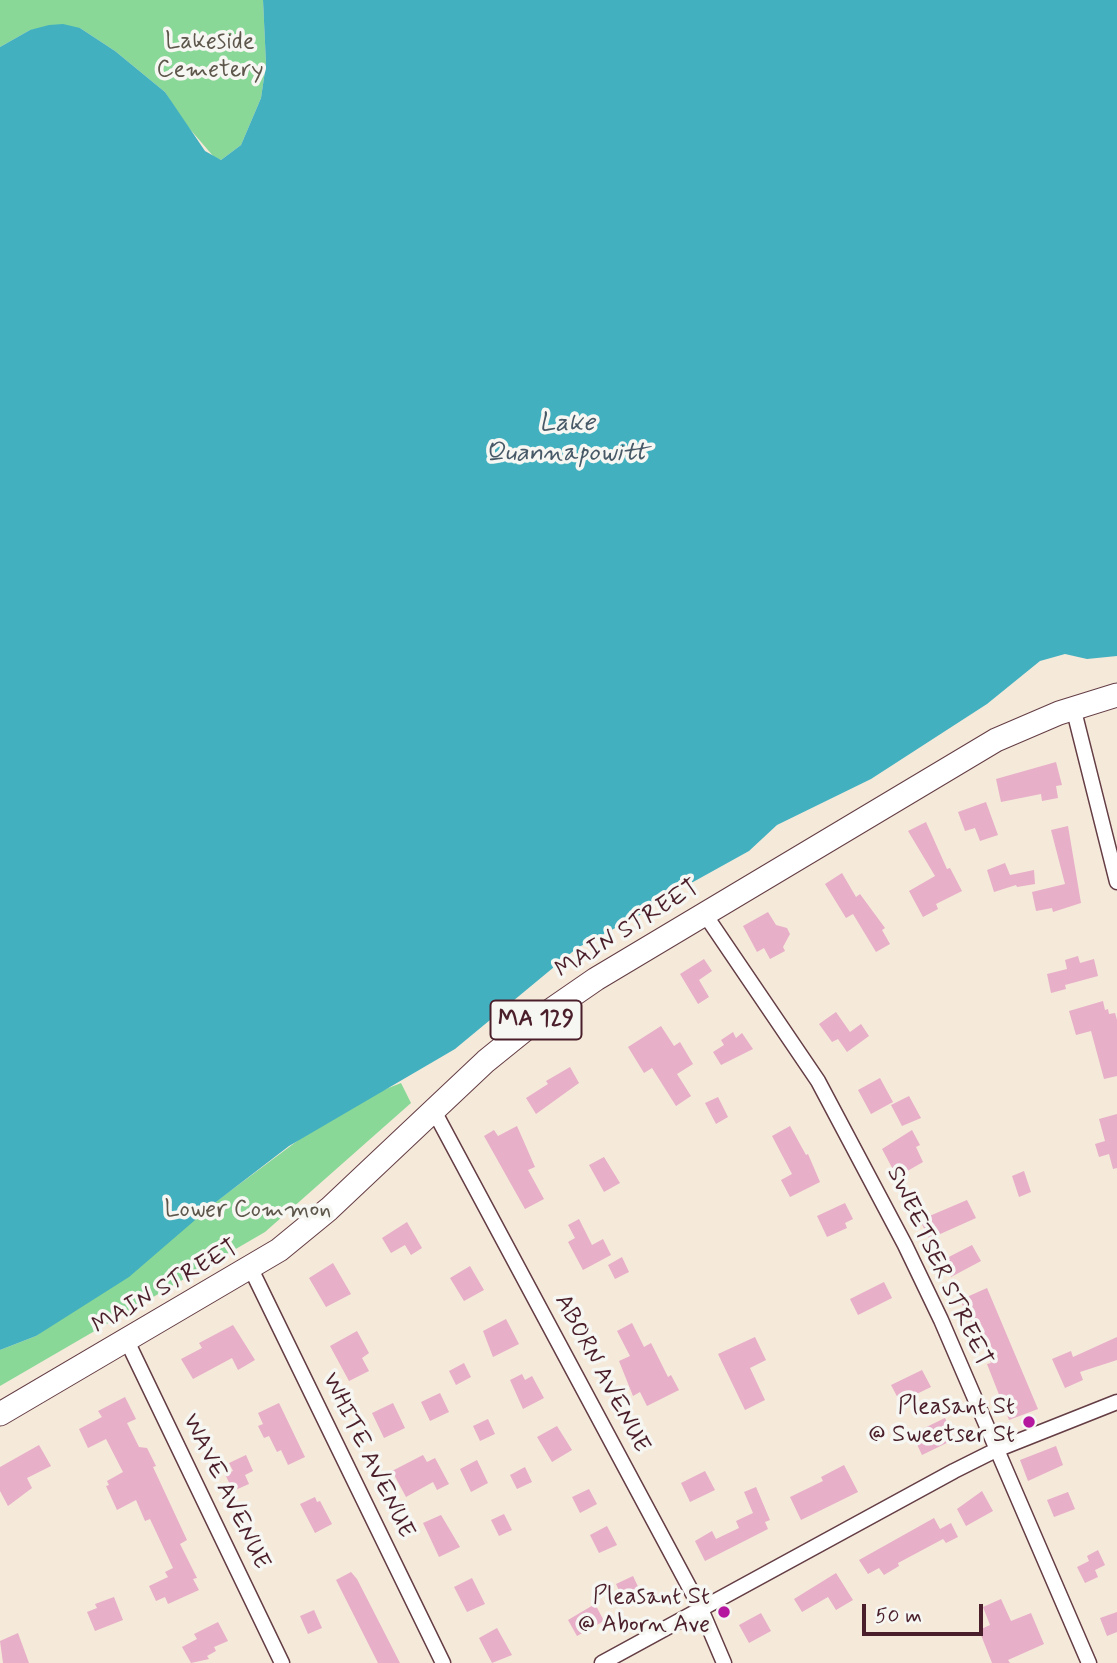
<!DOCTYPE html>
<html>
<head>
<meta charset="utf-8">
<style>
	body { margin:0 }
	#map { position:relative; width:1117px; height:1663px; overflow:hidden; background:#f5e9da; font-family:Mynerve,sans-serif }
	canvas { display:block }
	.scale { position:absolute; left:862px; top:1604px; width:121px; height:32px; box-sizing:border-box; border:4px solid #4a1f2b; border-top:0; padding-left:9px; font-size:21px; line-height:24px; white-space:nowrap; color:#4a1f2b; -webkit-text-stroke:5px #f6f6f2; paint-order:stroke }
</style>
</head>
<body>
<div id="map">
<canvas width="1117" height="1663"></canvas>
<div class="scale">50 m</div>
</div>
<script>
const g = document.querySelector('canvas').getContext('2d');
g.lineJoin = 'round';
function fill(path, color) { g.fillStyle = color; g.fill(path, 'evenodd'); }
const toPath = rows => new Path2D(rows.map(r => 'M' + r).join(''));
function strokePath(path, color, width, dash) { g.strokeStyle = color; g.lineWidth = width; g.lineCap = dash ? 'butt' : 'round'; g.setLineDash(dash || []); g.stroke(path); }
function drawText(font, color, halo, rows, align = 'center') {
  g.font = font + ' Mynerve,sans-serif'; g.lineWidth = 7; g.setLineDash([]); g.textBaseline = 'middle'; g.strokeStyle = halo; g.fillStyle = color; for (const [text, x, y, turn = 0] of rows) {
    g.save(); g.translate(x, y); g.rotate((+turn || 0) * Math.PI / 180); g.textAlign = isNaN(turn) ? turn : align; if (halo) g.strokeText(text, 0, 0); g.fillText(text, 0, 0); g.restore();
  }
}
fill(toPath([
	[0,0,263,0,266,64,261,98,241,145,221,160,214,157,182,120,165,92,115,51,80,28,30,30,0,47],
	[401,1083,411,1103,265,1232,0,1386,0,1350,36,1336,312,1130,376,1093]
]), '#89d897');
fill(toPath([
	[263,0,1117,0,1117,656,1087,659,1065,654,1040,661,987,704,871,779,777,825,749,851,675,892,660,896,642,914,577,948,455,1049,289,1146,216,1202,129,1277,36,1336,0,1350,0,47,30,30,49,25,63,24,80,28,115,51,165,92,205,151,221,160,241,145,261,98,266,64]
]), '#43b0c0');
fill(toPath([
	[1056,762,1062,785,1056,786,1058,798,1042,801,1041,794,1001,802,996,779],
	[986,802,998,835,980,841,975,828,965,831,958,812],
	[926,822,947,869,950,868,962,891,936,904,938,909,923,917,909,891,935,876,908,831],
	[1068,826,1081,903,1053,912,1052,908,1036,911,1032,892,1065,884,1051,830],
	[1005,863,1010,875,1034,870,1035,884,1017,887,1016,885,994,892,987,870],
	[842,873,856,897,860,894,885,928,882,930,890,944,876,952,853,914,846,918,825,884],
	[768,912,776,925,787,928,790,934,783,947,785,951,770,959,764,948,757,952,743,926],
	[1078,956,1080,963,1094,959,1098,976,1065,985,1066,989,1051,993,1047,974,1067,969,1065,960],
	[704,959,712,971,699,980,709,997,698,1004,680,974],
	[1103,1001,1105,1010,1108,1009,1109,1014,1115,1013,1117,1020,1117,1076,1104,1079,1091,1031,1076,1035,1069,1011],
	[836,1012,850,1032,861,1024,869,1036,847,1052,838,1039,832,1042,819,1024],
	[661,1026,674,1046,680,1042,693,1064,677,1074,691,1096,676,1106,652,1068,644,1073,628,1047],
	[733,1032,736,1038,742,1033,753,1049,721,1065,713,1052,724,1045,721,1040],
	[570,1067,579,1083,536,1114,526,1098,548,1084,546,1081],
	[880,1078,893,1102,871,1114,858,1090],
	[909,1096,921,1118,902,1126,891,1105],
	[718,1097,728,1117,716,1124,705,1103],
	[1117,1114,1117,1168,1113,1169,1109,1154,1099,1157,1095,1144,1105,1141,1099,1119],
	[517,1126,535,1167,528,1170,544,1199,525,1209,484,1136,494,1130,498,1136],
	[790,1126,806,1155,808,1154,820,1182,790,1197,781,1180,792,1174,772,1136],
	[912,1130,920,1145,916,1147,923,1162,897,1177,882,1149],
	[604,1157,620,1183,604,1192,589,1165],
	[1024,1171,1031,1192,1019,1197,1012,1176],
	[967,1200,976,1218,929,1239,920,1220],
	[845,1203,853,1219,845,1223,847,1228,827,1237,817,1216],
	[579,1219,592,1245,603,1239,611,1255,583,1270,568,1242,575,1238,568,1225],
	[407,1222,422,1248,411,1255,405,1245,391,1253,382,1238],
	[972,1245,981,1261,951,1277,943,1260],
	[622,1257,629,1272,615,1279,608,1265],
	[333,1263,351,1294,326,1307,309,1278],
	[470,1266,484,1290,464,1301,450,1278],
	[884,1282,892,1298,858,1315,850,1299],
	[987,1288,1038,1409,1009,1420,987,1364,991,1363,960,1300],
	[506,1319,519,1344,493,1357,483,1331],
	[632,1323,644,1347,651,1343,668,1377,671,1375,679,1390,647,1406,640,1392,633,1396,619,1361,630,1356,617,1331],
	[233,1325,255,1360,238,1370,232,1358,193,1379,181,1359,202,1348,199,1343],
	[357,1331,369,1353,362,1358,369,1371,349,1381,330,1346],
	[755,1337,766,1360,750,1368,765,1400,745,1410,718,1354],
	[1117,1337,1117,1360,1080,1372,1083,1380,1065,1388,1052,1359,1071,1351,1073,1357],
	[464,1363,471,1377,456,1385,449,1371],
	[922,1370,931,1387,900,1402,891,1385],
	[522,1374,525,1380,532,1376,544,1398,523,1409,510,1380],
	[440,1393,449,1412,430,1421,421,1402],
	[125,1397,136,1419,127,1423,139,1447,147,1448,156,1466,153,1467,187,1540,180,1544,197,1578,193,1579,199,1590,168,1604,165,1597,156,1601,149,1586,168,1577,165,1572,173,1568,150,1519,145,1521,136,1500,117,1510,106,1486,109,1485,107,1481,123,1472,106,1439,88,1448,79,1429,102,1417,98,1411],
	[279,1403,305,1457,288,1465,281,1450,277,1452,269,1436,264,1438,258,1426,263,1424,258,1413],
	[393,1403,405,1428,384,1438,372,1413],
	[945,1418,955,1439,922,1455,912,1434],
	[488,1419,495,1434,480,1441,473,1426],
	[557,1426,572,1450,552,1462,537,1437],
	[39,1445,51,1466,27,1478,32,1488,8,1506,0,1491,0,1467],
	[1056,1446,1063,1465,1028,1481,1020,1460],
	[246,1455,253,1471,245,1475,249,1484,233,1491,225,1474,233,1471,229,1463],
	[423,1455,427,1462,435,1458,449,1484,437,1490,433,1482,406,1497,392,1471],
	[477,1460,488,1483,471,1492,460,1469],
	[844,1465,858,1492,801,1520,790,1497,823,1481,821,1477],
	[525,1467,532,1482,517,1489,510,1475],
	[705,1471,715,1490,690,1502,681,1483],
	[756,1487,770,1520,765,1522,768,1529,705,1561,695,1541,712,1531,716,1539,739,1528,736,1521,753,1513,744,1492],
	[589,1489,597,1504,580,1513,572,1497],
	[982,1491,993,1511,966,1526,957,1509],
	[1068,1492,1075,1509,1054,1517,1047,1500],
	[315,1497,317,1502,320,1501,332,1524,315,1533,300,1504],
	[504,1514,512,1530,499,1536,491,1520],
	[441,1515,460,1547,439,1557,423,1523],
	[934,1518,940,1529,951,1523,958,1537,946,1543,943,1539,898,1563,899,1566,884,1575,879,1568,868,1574,859,1560],
	[607,1526,617,1545,599,1553,590,1535],
	[1098,1550,1105,1565,1095,1570,1098,1577,1085,1583,1077,1567,1089,1561,1087,1556],
	[351,1572,357,1579,400,1663,378,1663,336,1580],
	[836,1573,853,1600,836,1610,828,1597,802,1612,794,1599],
	[633,1576,642,1595,625,1603,616,1584],
	[472,1578,485,1604,467,1612,454,1587],
	[114,1597,123,1620,95,1631,87,1612,97,1608,95,1604],
	[1001,1599,1011,1621,1031,1613,1044,1644,1008,1660,1010,1663,992,1663,979,1630,990,1625,983,1607],
	[595,1604,604,1621,577,1636,568,1620],
	[314,1610,322,1628,308,1634,300,1616],
	[1117,1612,1117,1632,1107,1636,1100,1618],
	[761,1613,771,1631,749,1643,739,1625],
	[218,1622,228,1641,214,1647,216,1651,207,1656,209,1659,191,1663,182,1647,197,1639,194,1634],
	[497,1628,512,1655,492,1663,479,1638],
	[18,1633,29,1663,3,1663,0,1641]
]), '#e7afc8');
const street = toPath([
	[1073,707,1117,882],
	[704,913,818,1081,905,1245,941,1320,1089,1663],
	[433,1109,701,1609,724,1663],
	[251,1269,443,1663],
	[127,1341,282,1663],
	[602,1663,954,1471,996,1450,1117,1402]
]);
const primary = toPath([
	[0,1414,279,1250,329,1209,486,1061,538,1019,596,979,996,740,1059,713,1117,695]
]);
strokePath(street, '#643d45', 17);
strokePath(primary, '#643d45', 25);
strokePath(street, '#fff', 14);
strokePath(primary, '#fff', 23);
for (const [x, y, r, color] of [
	[1029,1422,7,"#b5179e"],
	[724,1612,7,"#b5179e"]
]) { const dot = new Path2D(); dot.arc(x, y, r, 0, 2 * Math.PI); g.fillStyle = color; g.fill(dot); strokePath(dot, '#f6f6f2', 2.5); }
for (const [x, y, w] of [
	[536,1020,91]
]) { const box = new Path2D(); box.roundRect(x - w / 2, y - 19.5, w, 39, 5); g.fillStyle = '#f6f6f2'; g.fill(box); strokePath(box, '#4a1f2b', 2); }
drawText('bold 23px', '#4a1f2b', null, [
	["MA 129",536,1020]
]);
drawText('24px', '#5d564b', '#f6f6f2', [
	["Lakeside",210,43],
	["Cemetery",210,71],
	["Lower Common",248,1211]
]);
drawText('24px', '#4a1f2b', '#f6f6f2', [
	["MAIN STREET",628,930,-32],
	["SWEETSER STREET",938,1267,65],
	["MAIN STREET",166,1288,-30],
	["ABORN AVENUE",601,1374,62],
	["WHITE AVENUE",367,1456,64],
	["WAVE AVENUE",225,1492,64]
]);
drawText('24px', '#4a1f2b', '#f6f6f2', [
	["Pleasant St",1015,1408],
	["@ Sweetser St",1015,1436],
	["Pleasant St",710,1598],
	["@ Aborn Ave",710,1626]
], 'right');
drawText('italic 26px', '#475967', '#f6f6f2', [
	["Lake",567,425],
	["Quannapowitt",567,455]
]);
</script>
</body>
</html>
